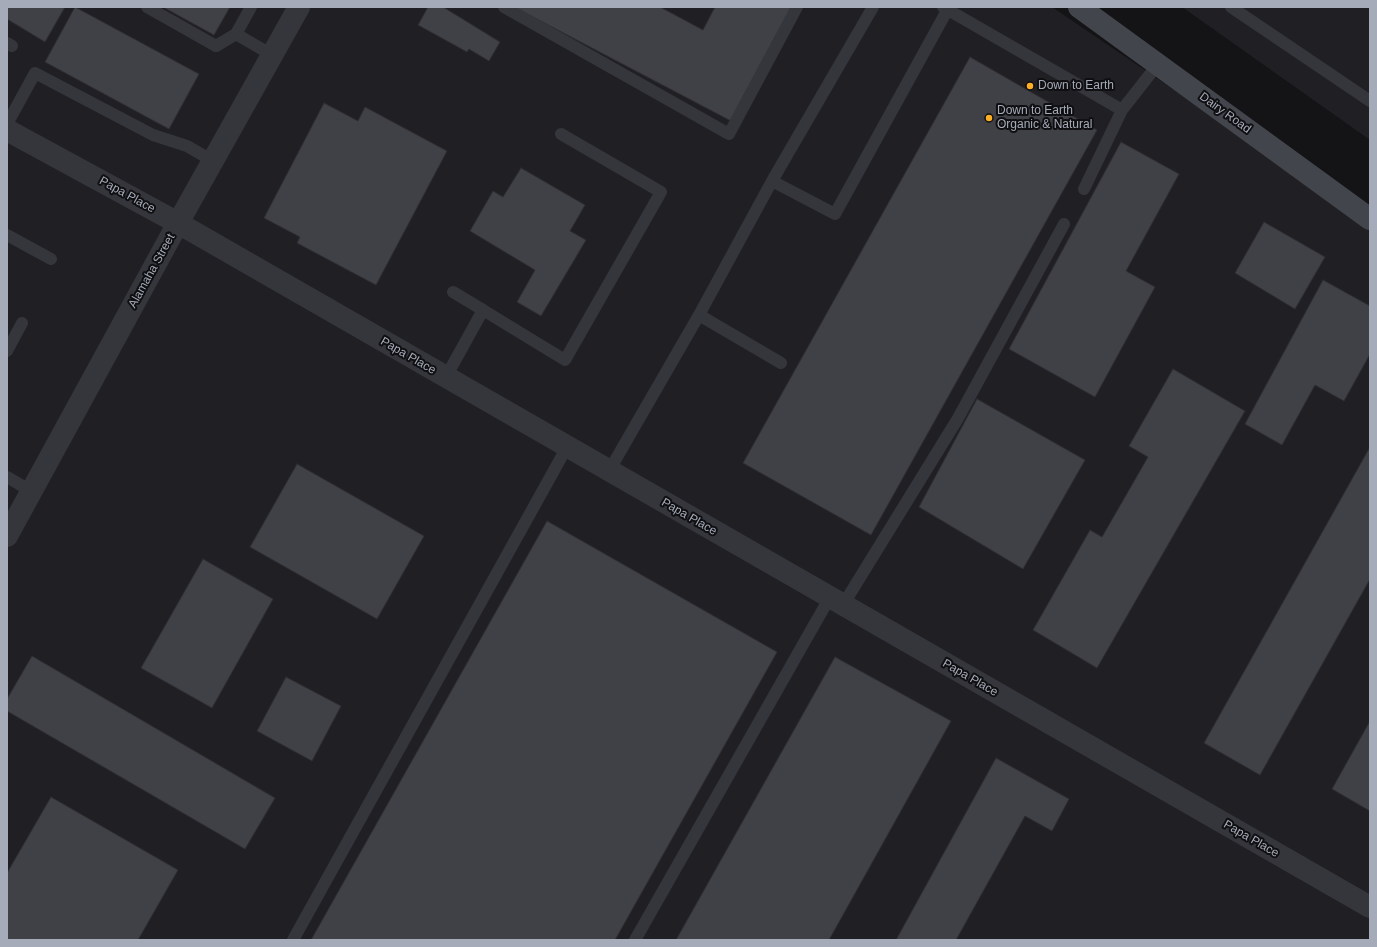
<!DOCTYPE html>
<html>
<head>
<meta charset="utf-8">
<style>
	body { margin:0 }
	#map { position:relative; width:1377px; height:947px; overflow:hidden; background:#141417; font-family:Helvetica,sans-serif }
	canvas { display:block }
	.frame { position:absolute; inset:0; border:8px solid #a5abb8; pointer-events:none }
</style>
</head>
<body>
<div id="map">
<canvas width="1377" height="947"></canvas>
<div class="frame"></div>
</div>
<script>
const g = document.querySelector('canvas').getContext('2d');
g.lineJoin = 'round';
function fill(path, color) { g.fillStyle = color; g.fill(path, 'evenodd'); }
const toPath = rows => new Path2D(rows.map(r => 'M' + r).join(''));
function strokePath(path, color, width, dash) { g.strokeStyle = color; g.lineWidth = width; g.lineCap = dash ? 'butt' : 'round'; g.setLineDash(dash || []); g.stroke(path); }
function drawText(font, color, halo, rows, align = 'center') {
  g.font = font + ' Helvetica,sans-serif'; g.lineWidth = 4; g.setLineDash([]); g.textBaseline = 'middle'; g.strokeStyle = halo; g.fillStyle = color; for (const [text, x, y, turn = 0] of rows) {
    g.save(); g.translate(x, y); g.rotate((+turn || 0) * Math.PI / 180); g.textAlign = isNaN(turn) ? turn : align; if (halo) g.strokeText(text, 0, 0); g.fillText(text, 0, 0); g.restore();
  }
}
fill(toPath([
	[7,7,1052,7,1370,223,1370,940,7,940],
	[1182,7,1370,7,1370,140]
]), '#202024');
const building = toPath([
	[7,7,65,7,45,42,7,19,7,7],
	[75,7,199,74,169,129,45,62,75,7],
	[163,7,230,7,214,35,163,7],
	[428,7,443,7,500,42,489,61,469,49,467,52,418,25,428,7],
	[514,7,660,7,703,30,715,7,792,7,733,122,514,7],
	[970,57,1097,130,871,535,743,463,970,57],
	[324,103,358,121,365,107,447,151,376,285,297,243,300,237,264,218,324,103],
	[1121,142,1179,174,1126,271,1155,287,1095,397,1009,349,1121,142],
	[521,168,585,205,570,231,586,240,541,316,517,302,535,270,470,231,493,191,503,197,521,168],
	[1264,222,1325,257,1295,309,1235,273,1264,222],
	[1323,280,1370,306,1370,354,1344,401,1315,385,1282,445,1245,424,1323,280],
	[1173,369,1245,411,1097,668,1033,630,1090,530,1102,537,1148,457,1129,446,1173,369],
	[977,399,1085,460,1023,569,919,507,977,399],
	[1370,447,1370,579,1260,775,1204,743,1370,447],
	[297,464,424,536,377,619,250,547,297,464],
	[547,521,777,652,615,940,311,940,547,521],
	[203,559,273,599,212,708,141,668,203,559],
	[32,656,275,798,245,849,7,711,7,699,32,656],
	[835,657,951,721,829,940,676,940,835,657],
	[286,677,341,706,312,761,257,731,286,677],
	[1370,721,1370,811,1332,789,1370,721],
	[996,758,1069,799,1052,831,1025,816,956,940,896,940,996,758],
	[51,797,178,870,138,940,7,940,7,873,51,797]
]);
fill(building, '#404147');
strokePath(building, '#2e2e33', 1);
strokePath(toPath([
	[147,7,216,46,236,34],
	[251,7,236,34,272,55],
	[504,7,729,134,797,7],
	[873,7,772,181,835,214,949,7],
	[943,7,1122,110,1158,64],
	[1231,7,1370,101],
	[7,43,12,46],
	[7,124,35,73,153,135,187,146,213,161],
	[1084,189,1122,110],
	[7,235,51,259],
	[453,292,483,310],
	[699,315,781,363],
	[7,351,22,323],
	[446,377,483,310,565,360,661,192,561,134],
	[609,471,699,315,772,181],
	[7,477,31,491],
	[843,605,957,420,1064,224],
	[293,940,567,447],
	[635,940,830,597]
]), '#35363c', 12);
strokePath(toPath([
	[7,130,178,223,1370,907],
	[7,536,178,223,299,7]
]), '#35363c', 22);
strokePath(toPath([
	[1079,7,1370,219]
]), '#43454c', 22);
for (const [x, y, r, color] of [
	[1030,86,4,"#feb025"],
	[989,118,4,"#feb025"]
]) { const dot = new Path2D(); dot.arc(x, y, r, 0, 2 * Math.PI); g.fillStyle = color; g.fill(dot); strokePath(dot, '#0f0f12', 1.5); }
drawText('12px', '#a5abb8', '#0f0f12', [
	["Down to Earth",1038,86],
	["Down to Earth",997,111],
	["Organic & Natural",997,125]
], 'left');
drawText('12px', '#a5abb8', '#0f0f12', [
	["Dairy Road",1225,113,36],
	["Papa Place",127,195,29],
	["Alamaha Street",152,271,-61],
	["Papa Place",408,356,30],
	["Papa Place",689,517,30],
	["Papa Place",970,678,30],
	["Papa Place",1251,839,30]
]);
</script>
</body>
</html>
